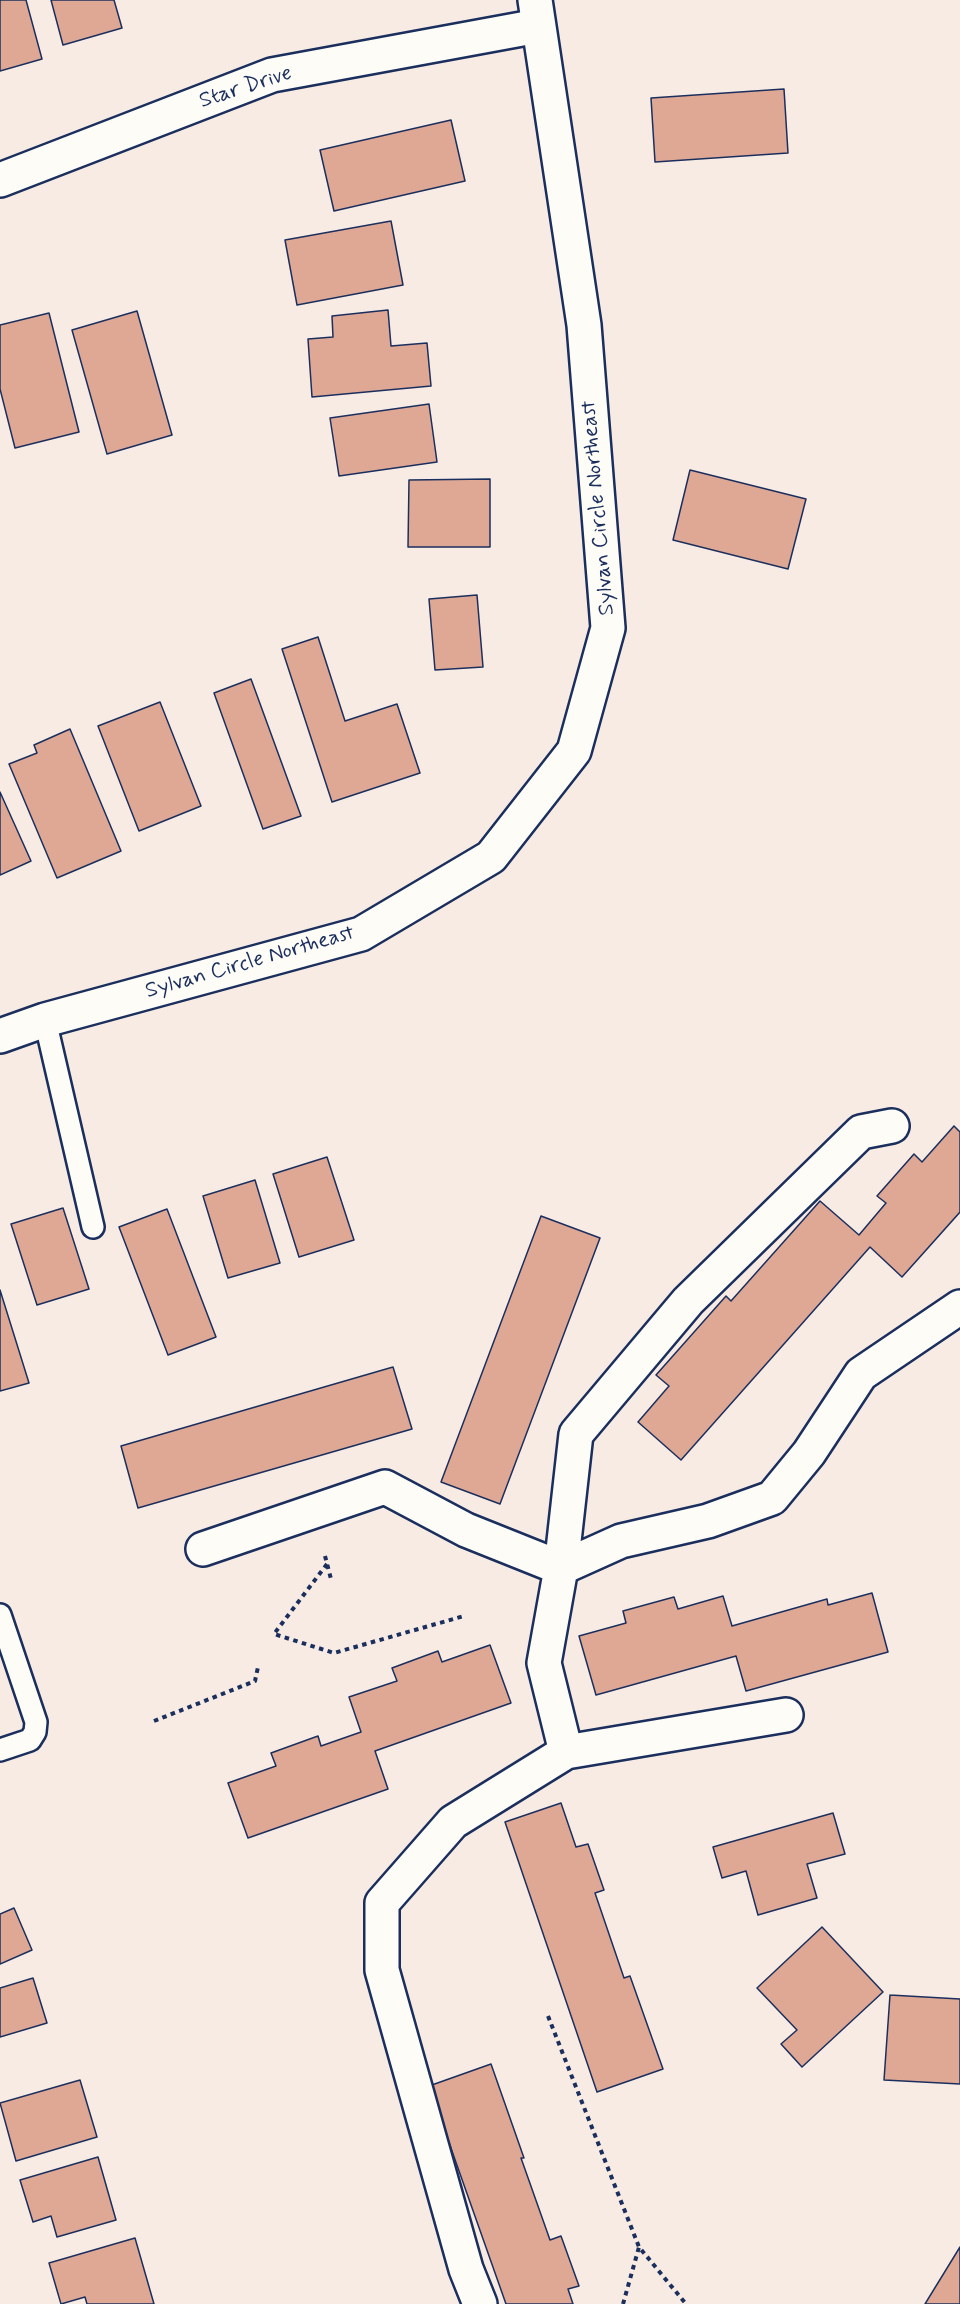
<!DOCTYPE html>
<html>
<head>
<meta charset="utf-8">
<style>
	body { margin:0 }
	canvas { display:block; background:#f7ebe3 }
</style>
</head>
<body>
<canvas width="960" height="2304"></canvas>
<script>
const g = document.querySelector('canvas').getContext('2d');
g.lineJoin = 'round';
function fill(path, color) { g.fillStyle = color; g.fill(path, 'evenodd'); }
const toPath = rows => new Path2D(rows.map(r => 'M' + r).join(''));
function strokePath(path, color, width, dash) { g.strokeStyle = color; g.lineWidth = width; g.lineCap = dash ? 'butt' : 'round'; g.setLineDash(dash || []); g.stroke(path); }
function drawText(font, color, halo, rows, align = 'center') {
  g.font = font + ' Mynerve,sans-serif'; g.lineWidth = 4.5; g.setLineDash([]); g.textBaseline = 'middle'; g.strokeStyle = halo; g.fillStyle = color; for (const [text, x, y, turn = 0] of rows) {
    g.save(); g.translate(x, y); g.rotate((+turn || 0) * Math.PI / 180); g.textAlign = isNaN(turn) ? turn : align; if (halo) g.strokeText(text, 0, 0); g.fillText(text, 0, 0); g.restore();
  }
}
const building = toPath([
	[0,0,26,0,42,59,0,71,0,0],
	[51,0,114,0,122,28,63,45,51,0],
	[784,89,788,153,655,162,651,98,784,89],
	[451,120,465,181,334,211,320,150,451,120],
	[391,221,403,285,297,305,285,240,391,221],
	[388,310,391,346,427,343,431,386,312,397,308,339,333,337,332,316,388,310],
	[137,311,172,435,107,454,72,330,137,311],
	[49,313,79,432,15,448,0,389,0,325,49,313],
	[429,404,437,462,339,476,330,418,429,404],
	[690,470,806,499,788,569,673,540,690,470],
	[490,479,490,547,408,547,409,480,490,479],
	[477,595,483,667,435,670,429,599,477,595],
	[318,637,345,721,397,704,420,773,332,802,282,649,318,637],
	[251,679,301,816,263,829,214,693,251,679],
	[160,702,201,806,139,831,98,726,160,702],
	[70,729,121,851,57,878,9,764,37,753,34,745,70,729],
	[0,792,31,861,0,875,0,792],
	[954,1126,960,1132,960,1212,902,1277,870,1247,681,1460,638,1422,669,1386,656,1375,726,1296,731,1301,820,1201,859,1235,886,1203,877,1196,914,1154,922,1162,954,1126],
	[327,1157,354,1240,299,1257,273,1174,327,1157],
	[255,1180,280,1263,228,1278,203,1196,255,1180],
	[63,1208,89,1289,37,1305,11,1224,63,1208],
	[167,1209,216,1337,168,1355,119,1227,167,1209],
	[541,1216,600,1238,500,1504,441,1482,541,1216],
	[0,1290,29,1383,0,1391,0,1290],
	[393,1367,412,1429,138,1508,121,1446,393,1367],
	[872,1593,888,1652,746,1691,736,1656,596,1695,579,1636,626,1623,623,1611,674,1597,678,1609,723,1596,732,1626,827,1599,828,1605,872,1593],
	[490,1645,511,1703,375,1751,388,1789,248,1838,228,1783,276,1766,271,1753,318,1736,321,1746,361,1732,349,1697,397,1681,392,1668,438,1651,442,1662,490,1645],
	[561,1803,576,1847,588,1844,604,1890,595,1893,624,1978,630,1976,663,2069,597,2092,505,1822,561,1803],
	[833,1813,845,1854,807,1864,817,1898,758,1915,746,1871,722,1878,713,1847,833,1813],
	[14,1908,32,1950,0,1964,0,1914,14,1908],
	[822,1927,883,1992,802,2067,781,2044,797,2030,757,1988,822,1927],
	[33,1978,47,2023,0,2037,0,1988,33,1978],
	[890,1995,960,1999,960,2084,884,2080,890,1995],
	[491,2064,524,2158,521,2158,550,2240,561,2236,579,2286,568,2289,573,2304,506,2304,429,2086,491,2064],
	[80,2080,97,2137,16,2161,0,2103,80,2080],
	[98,2157,116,2220,57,2237,51,2216,33,2222,20,2180,98,2157],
	[135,2238,154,2304,87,2304,85,2297,61,2304,49,2263,135,2238],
	[960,2247,960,2304,925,2304,960,2247]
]);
fill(building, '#dfa895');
strokePath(building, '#1b2f5e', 1.5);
const service = toPath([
	[45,1020,93,1227],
	[0,1615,36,1722,35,1732,30,1740,0,1750]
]);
const minor = toPath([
	[0,180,272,75,538,26],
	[0,1036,45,1020,361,934,491,857,574,751,608,628,584,325,535,0],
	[203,1549,385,1487,466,1530,561,1568,576,1434,688,1301,861,1132,892,1126],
	[566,1752,544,1663,561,1568,621,1541,708,1521,772,1498,809,1453,861,1374,960,1307],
	[480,2304,466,2269,382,1970,382,1903,453,1822,566,1752,786,1715]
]);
strokePath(service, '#1b2f5e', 26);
strokePath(minor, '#1b2f5e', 38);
strokePath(toPath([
	[325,1556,331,1579],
	[327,1564,274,1634,334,1653,464,1616],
	[154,1721,255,1681,258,1667],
	[548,2016,639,2247],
	[623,2304,639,2247,686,2304]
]), '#1b2f5e', 4, [4.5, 4.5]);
strokePath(service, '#fdfcf7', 21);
strokePath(minor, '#fdfcf7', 33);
drawText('22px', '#1b2f5e', '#fdfcf7', [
	["Star Drive",246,88,-18],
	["Sylvan Circle Northeast",599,508,-95],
	["Sylvan Circle Northeast",250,963,-16]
]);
</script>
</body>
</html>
